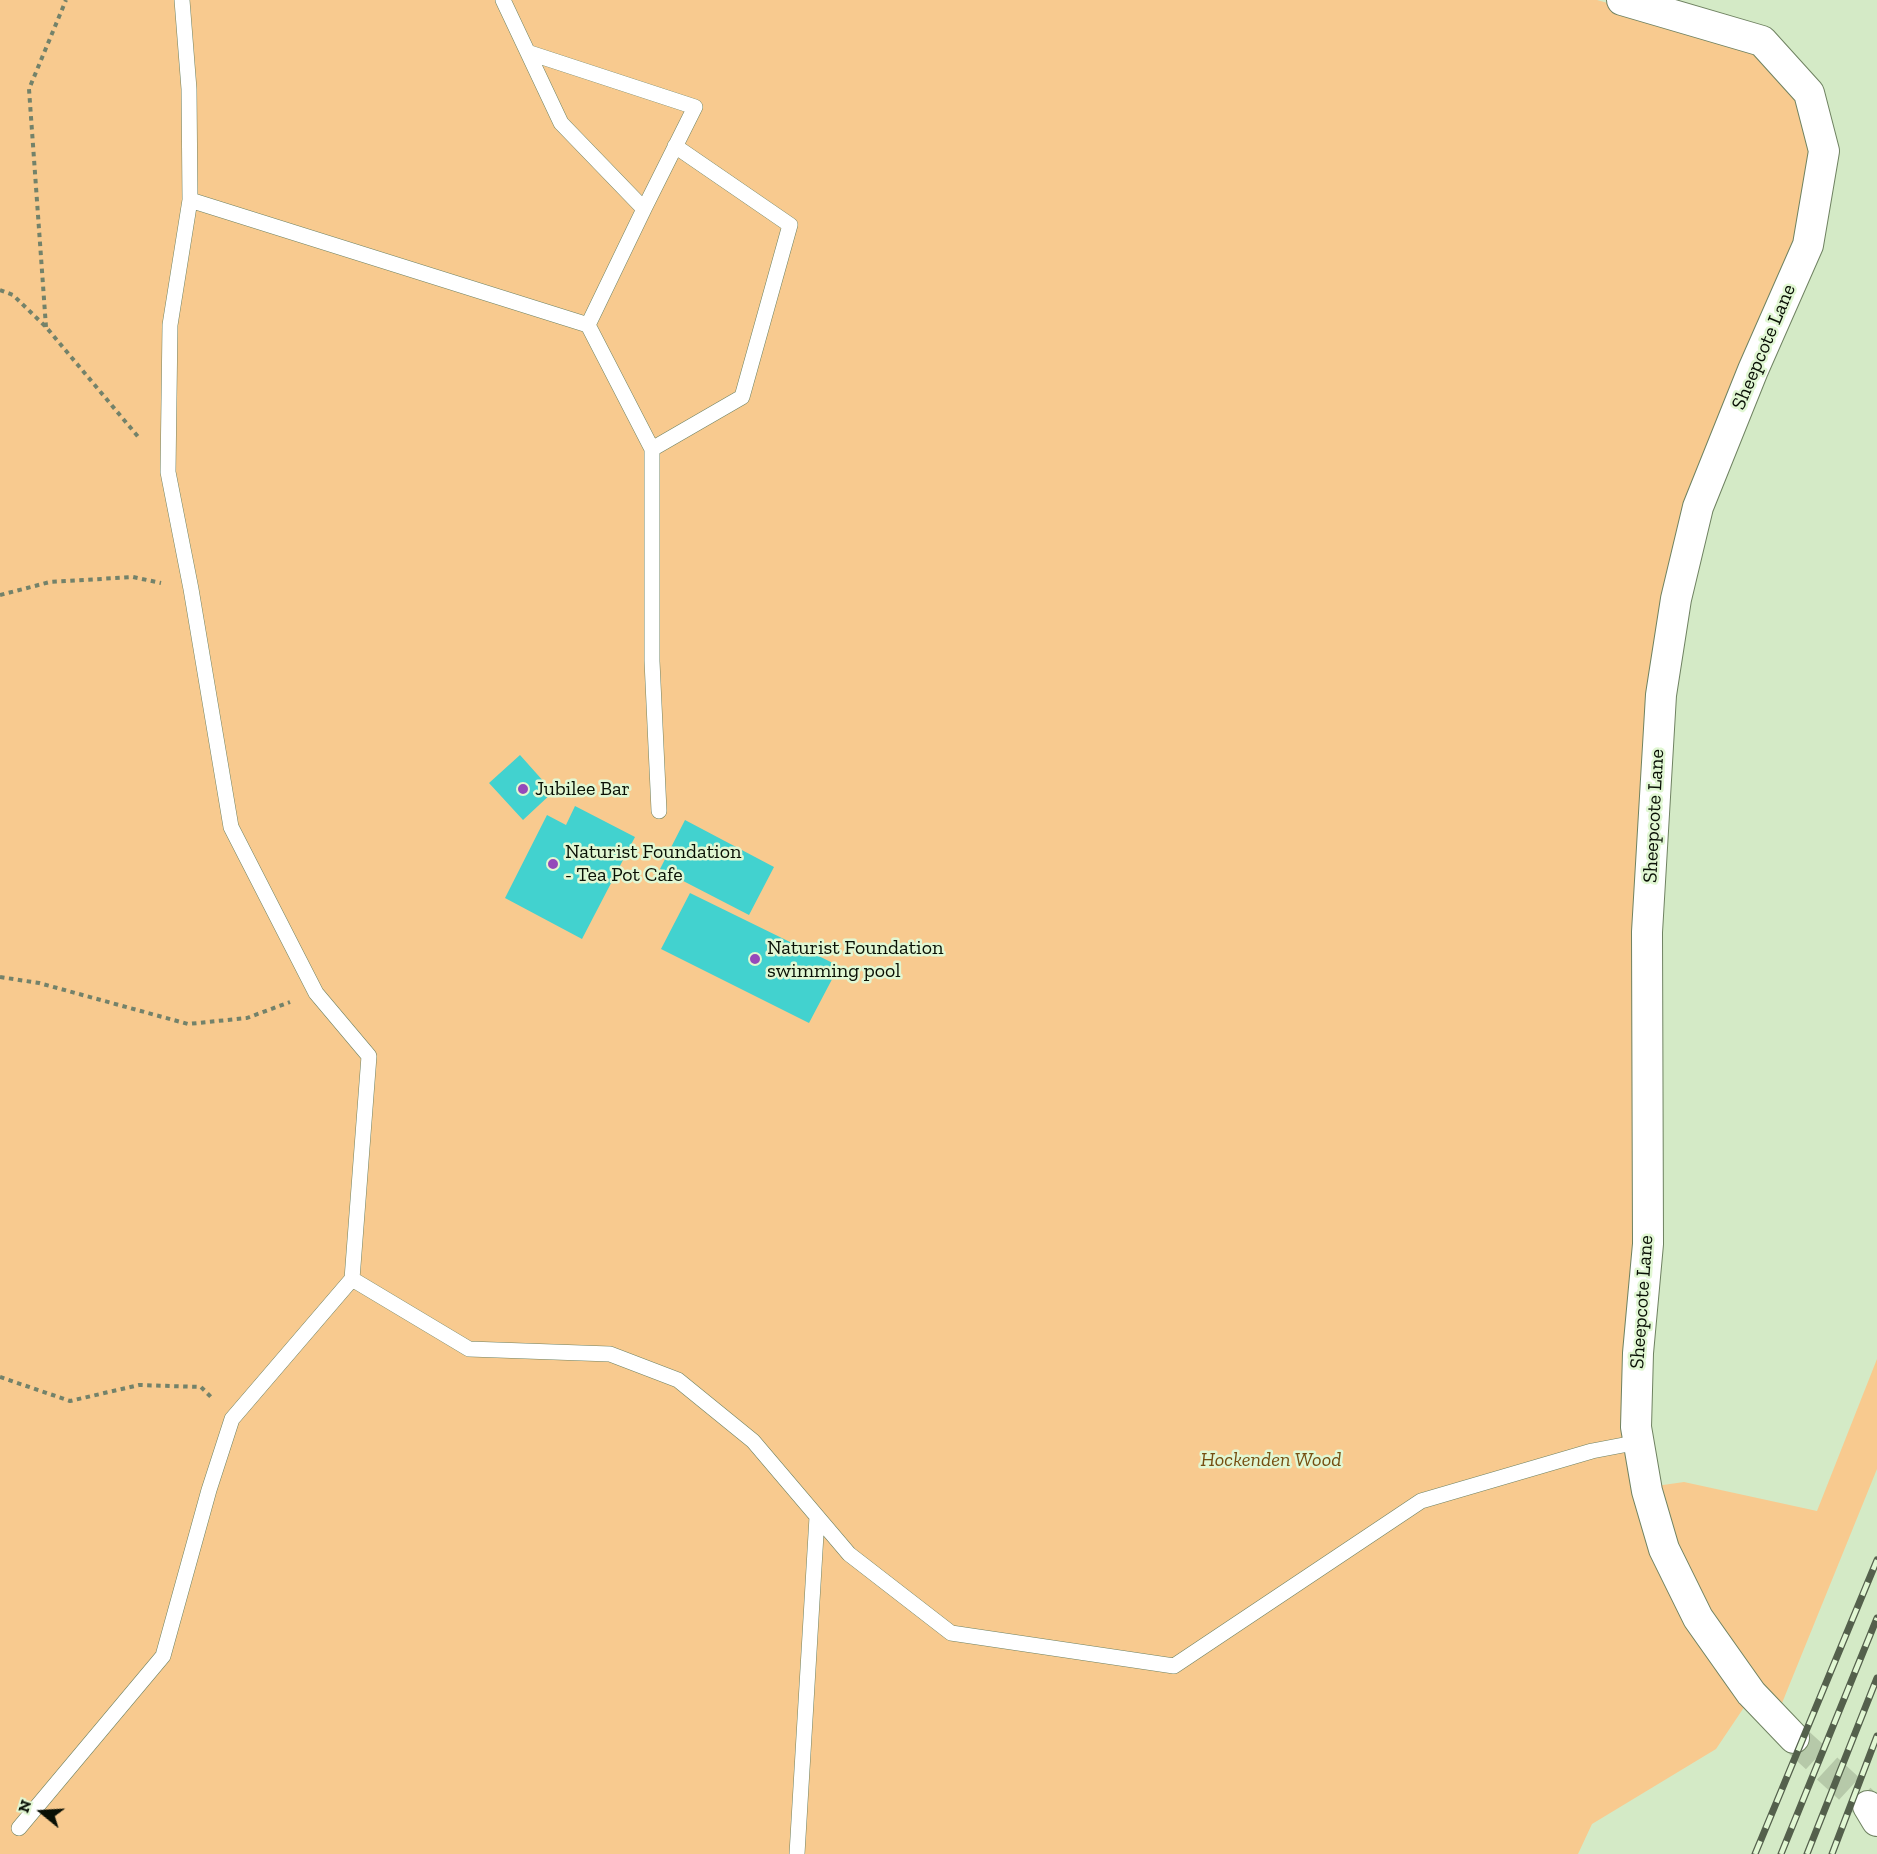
<!DOCTYPE html>
<html>
<head>
<meta charset="utf-8">
<style>
	body { margin:0 }
	#map { position:relative; width:1877px; height:1854px; overflow:hidden; background:#d4eac6; font-family:"Zilla Slab",serif }
	canvas { display:block }
	.north { position:absolute; left:12px; top:1782px; width:60px; height:60px; -webkit-text-stroke:4px #e1f7d3; paint-order:stroke; rotate:288deg; font-size:16px; font-weight:700; line-height:24px; text-align:center; color:#091005 }
	.north::after { content:''; display:block; margin:auto; width:21px; height:27px; background:#091005; clip-path:polygon(50% 0,100% 100%,50% 72%,0 100%) }
</style>
</head>
<body>
<div id="map">
<canvas width="1877" height="1854"></canvas>
<div class="north">N</div>
</div>
<script>
const g = document.querySelector('canvas').getContext('2d');
g.lineJoin = 'round';
function fill(path, color) { g.fillStyle = color; g.fill(path, 'evenodd'); }
const toPath = rows => new Path2D(rows.map(r => 'M' + r).join(''));
function strokePath(path, color, width, dash) { g.strokeStyle = color; g.lineWidth = width; g.lineCap = dash ? 'butt' : 'round'; g.setLineDash(dash || []); g.stroke(path); }
function drawText(font, color, halo, rows, align = 'center') {
  g.font = font + ' "Zilla Slab",serif'; g.lineWidth = 5; g.setLineDash([]); g.textBaseline = 'middle'; g.strokeStyle = halo; g.fillStyle = color; for (const [text, x, y, turn = 0] of rows) {
    g.save(); g.translate(x, y); g.rotate((+turn || 0) * Math.PI / 180); g.textAlign = isNaN(turn) ? turn : align; if (halo) g.strokeText(text, 0, 0); g.fillText(text, 0, 0); g.restore();
  }
}
fill(toPath([
	[0,0,1597,0,1756,45,1804,97,1818,154,1803,244,1694,506,1658,695,1644,1492,1751,1697,1716,1749,1592,1824,1578,1854,0,1854],
	[1877,1359,1877,1469,1780,1708,1706,1612,1672,1543,1656,1486,1684,1482,1817,1511]
]), '#f8ca8f');
fill(toPath([
	[520,755,553,792,523,820,489,783],
	[575,806,635,837,582,939,505,898,547,815,566,825],
	[685,820,774,867,749,915,660,869],
	[690,893,839,966,809,1023,661,949]
]), '#42d2cf');
strokePath(toPath([
	[1794,1738,1868,1806]
]), '#b6c9a9', 30, [30, 15]);
const service = toPath([
	[182,0,189,89,190,200],
	[503,0,561,123,644,209,588,325],
	[530,53,695,107,644,209],
	[652,449,742,397,790,225,675,146],
	[352,1279,469,1349,610,1354,678,1380,753,1441,849,1554,951,1633,1174,1666,1421,1501,1592,1451,1639,1442],
	[19,1828,163,1656,209,1490,232,1419,352,1279,369,1056,316,993,231,827,191,589,168,472,170,325,190,200,588,325,652,449,652,661,659,811],
	[797,1854,817,1517]
]);
const minor = toPath([
	[1622,0,1762,41,1809,93,1824,151,1808,245,1753,370,1698,507,1676,599,1661,695,1647,932,1648,1244,1638,1353,1636,1427,1647,1491,1664,1549,1698,1618,1751,1693,1794,1738],
	[1868,1806,1877,1821]
]);
strokePath(service, '#6f8261', 16);
strokePath(minor, '#6f8261', 32);
strokePath(toPath([
	[0,290,13,295,46,327,140,439],
	[46,327,29,89,66,0],
	[0,595,50,582,133,577,161,583],
	[0,977,39,983,188,1024,247,1018,290,1002],
	[0,1377,70,1401,139,1385,201,1387,213,1399]
]), '#73826a', 4, [4.5, 4.5]);
strokePath(service, '#fff', 15);
strokePath(minor, '#fff', 30);
const rail = toPath([
	[1755,1854,1877,1560],
	[1781,1854,1877,1618],
	[1807,1854,1877,1678],
	[1832,1854,1877,1736]
]);
strokePath(rail, '#54604c', 7);
strokePath(rail, '#e1f7d3', 4.5, [14]);
for (const [x, y, r, color] of [
	[523,789,6,"#9549ba"],
	[553,864,6,"#9549ba"],
	[755,959,6,"#9549ba"]
]) { const dot = new Path2D(); dot.arc(x, y, r, 0, 2 * Math.PI); g.fillStyle = color; g.fill(dot); strokePath(dot, '#e1f7d3', 2); }
drawText('20px', '#091005', '#e1f7d3', [
	["Sheepcote Lane",1764,347,-67],
	["Sheepcote Lane",1654,816,-87],
	["Sheepcote Lane",1642,1302,-86]
]);
drawText('20px', '#091005', '#e1f7d3', [
	["Jubilee Bar",535,789],
	["Naturist Foundation",565,852],
	["- Tea Pot Cafe",565,875],
	["Naturist Foundation",767,948],
	["swimming pool",767,971]
], 'left');
drawText('italic 20px', '#754e10', '#e1f7d3', [
	["Hockenden Wood",1271,1460]
]);
</script>
</body>
</html>
